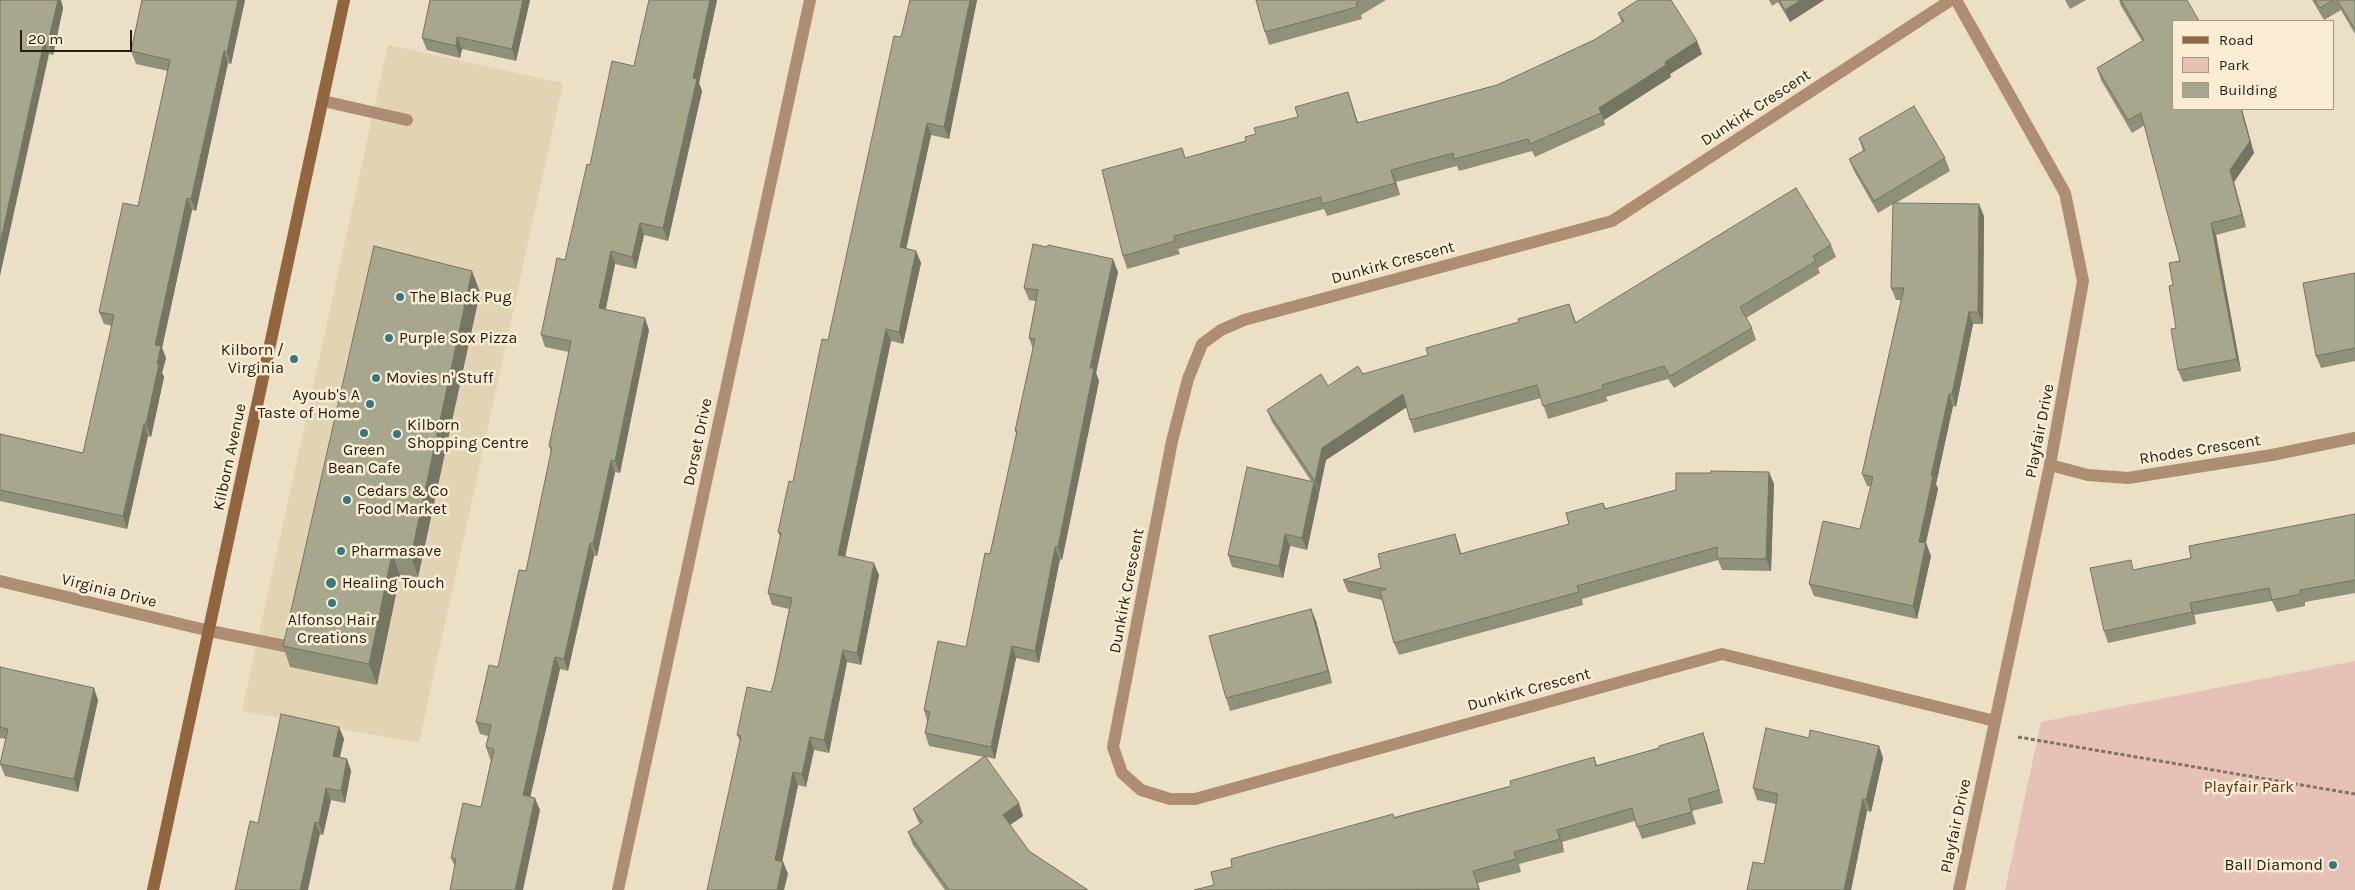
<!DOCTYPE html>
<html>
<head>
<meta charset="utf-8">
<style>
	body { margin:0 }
	#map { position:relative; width:2355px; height:890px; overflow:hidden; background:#ebdfc5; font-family:Karla,sans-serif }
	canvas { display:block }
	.legend { position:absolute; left:2172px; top:20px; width:162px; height:90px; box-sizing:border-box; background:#f9ecd2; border:1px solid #a39a86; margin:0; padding:6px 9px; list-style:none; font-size:15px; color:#221e14 }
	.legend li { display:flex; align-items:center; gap:10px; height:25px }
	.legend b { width:25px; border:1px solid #a39a86 }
	.scale { position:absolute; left:20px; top:30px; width:112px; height:22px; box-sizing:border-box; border:2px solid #221e14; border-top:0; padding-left:6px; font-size:15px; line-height:18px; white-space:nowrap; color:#221e14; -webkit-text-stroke:4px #f9ecd2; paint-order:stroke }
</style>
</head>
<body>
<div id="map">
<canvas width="2355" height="890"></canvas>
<ul class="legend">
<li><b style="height:6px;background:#91653d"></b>Road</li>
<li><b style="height:14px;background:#e6c1b6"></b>Park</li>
<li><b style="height:14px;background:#a6a78d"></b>Building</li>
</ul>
<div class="scale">20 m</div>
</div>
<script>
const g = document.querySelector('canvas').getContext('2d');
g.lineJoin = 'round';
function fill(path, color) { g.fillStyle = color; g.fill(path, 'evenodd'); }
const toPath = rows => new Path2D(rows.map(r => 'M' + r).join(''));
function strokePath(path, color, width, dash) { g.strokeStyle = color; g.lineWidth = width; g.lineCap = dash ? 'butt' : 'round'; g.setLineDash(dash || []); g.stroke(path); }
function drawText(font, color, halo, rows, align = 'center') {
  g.font = font + ' Karla,sans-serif'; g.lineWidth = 5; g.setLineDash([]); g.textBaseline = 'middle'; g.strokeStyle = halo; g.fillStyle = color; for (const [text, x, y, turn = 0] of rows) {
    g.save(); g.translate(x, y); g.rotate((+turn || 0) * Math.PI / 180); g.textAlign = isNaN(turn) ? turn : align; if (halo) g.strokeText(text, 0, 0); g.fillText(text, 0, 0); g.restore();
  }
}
fill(toPath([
	[388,45,563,83,419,743,242,711]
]), '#e2d3b2');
fill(toPath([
	[2355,661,2355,890,2005,890,2041,722]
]), '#e6c1b6');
strokePath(toPath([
	[2018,737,2355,794]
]), '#7d7664', 3, [4, 2.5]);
strokePath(toPath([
	[323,101,407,120],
	[210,631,285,646]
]), '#ad8e73', 12);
strokePath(toPath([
	[1951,0,1612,221,1244,320,1221,330,1202,344,1188,379,1172,441,1113,747,1122,773,1141,790,1170,799,1195,799,1722,654,1995,721],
	[1956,0,2065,193,2083,281,2050,465,1959,890],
	[2050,465,2088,475,2128,478,2272,455,2355,438],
	[0,581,210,631],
	[618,890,810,0]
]), '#ad8e73', 12);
strokePath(toPath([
	[153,890,344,0]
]), '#91653d', 12);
fill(toPath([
	[0,0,61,1,63,8,53,55,49,54],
	[142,0,245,0,231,64,228,63,196,211,192,210,162,348,166,358,162,373,164,377,151,437,148,436,127,529,0,501,0,434,83,453,112,326,104,324,99,312,138,206,168,71,136,64,131,51],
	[530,0,516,61,462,49,460,58,427,50,422,38],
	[649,0,717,0,699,83,702,91,668,241,644,235,636,269,615,264,606,309,649,330,620,473,615,472,597,556,594,556,568,671,560,669,530,797,540,810,455,867,451,858,481,807,491,760,490,759,486,747,488,736,480,734,476,722,498,667,526,571,551,452,549,446,569,352,545,347,541,335,565,260,590,165,634,66],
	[910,0,977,0,949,139,931,135,906,248,916,251,921,263,903,344,891,341,845,556,879,575,861,665,847,662,829,753,814,750,806,787,798,785,782,861,783,862,788,874,721,828,740,741,737,735,771,692,774,682,789,609,772,605,768,593,780,537,778,532,793,482,828,340],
	[1256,0,1386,0,1361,15,1362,19,1269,45,1265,32],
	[1769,0,1824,0,1790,22,1778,2,1772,6],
	[2065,0,2086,0,2070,9],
	[2119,0,2187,0,2254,153,2234,182,2246,227,2216,235,2241,371,2183,382,2178,370,2173,285,2180,261,2145,125,2132,133,2101,80,2097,68,2142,41,2121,6],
	[2312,0,2355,0,2355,34,2341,10,2324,20],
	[1618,13,1697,41,1702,54,1670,74,1671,77,1604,120,1605,125,1535,157,1532,151,1459,171,1457,166,1396,182,1400,195,1327,216,1324,209,1178,249,1180,254,1127,269,1123,256,1186,158,1246,141,1256,134,1298,117,1348,92,1358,123,1497,85,1594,40,1622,23],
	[1859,138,1945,158,1950,171,1896,203,1984,216,1983,324,1973,324,1956,407,1953,406,1936,484,1938,489,1926,543,1931,556,1917,619,1814,596,1809,584,1860,529,1871,487,1867,486,1862,474,1901,300,1896,300,1891,288,1893,204,1878,213,1854,171,1849,159,1863,151],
	[1831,245,1836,257,1818,268,1820,273,1746,318,1752,328,1756,340,1674,388,1668,379,1606,397,1608,401,1548,419,1541,398,1414,433,1406,407,1326,460,1319,493,1318,491,1319,494,1307,550,1290,546,1283,578,1232,567,1228,555,1311,481,1272,422,1267,410,1328,386,1428,355,1569,304,1576,322],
	[1118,272,1096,373,1099,381,1062,560,1060,559,1039,663,1016,658,995,759,986,757,1023,816,1010,825,1029,851,1088,890,945,890,913,845,908,832,920,824,918,821,913,809,984,757,929,746,925,733,927,721,924,710,966,647,990,554,1017,435,1015,431,1033,349,1029,338,1036,301,1029,300,1024,288],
	[2355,273,2355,361,2321,368,2316,356],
	[480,292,418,577,400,575,377,685,290,667,283,646],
	[1769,472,1774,484,1771,571,1722,570,1718,560,1582,599,1583,605,1399,655,1394,643,1382,600,1348,592,1343,580,1381,568,1455,534,1461,554,1569,524,1603,503,1606,509,1676,490,1711,473],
	[2355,514,2355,593,2305,602,2305,606,2277,612,2272,601,2194,615,2196,624,2108,643,2104,631,2134,570,2191,558],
	[1311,609,1316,621,1332,683,1230,711,1226,698],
	[0,667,98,700,78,792,5,776,0,764,6,739,0,738],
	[339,727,344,739,340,757,347,759,351,771,345,803,331,800,323,835,258,823],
	[1703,733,1707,745,1723,803,1692,811,1696,824,1642,839,1635,821,1562,842,1564,852,1519,864,1521,872,1478,883,1480,890,1194,890,1214,885,1232,867,1394,817,1511,786,1594,757,1597,765,1659,748],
	[1809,738,1879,746,1883,758,1871,812,1867,811,1851,890,1747,890,1764,864,1776,804,1757,800,1753,788]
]), '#8f9079');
fill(toPath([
	[57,0,61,0,63,8,53,55,48,42],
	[238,0,245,0,231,64,227,52],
	[523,0,530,0,516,61,512,49],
	[710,0,717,0,699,83,702,91,668,241,663,228,693,78],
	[970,0,977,0,949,139,944,127],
	[1801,0,1824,0,1790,22,1785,10],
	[457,37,462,49,460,58,456,46],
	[1697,41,1702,54,1670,74,1671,77,1604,120,1599,108,1665,62],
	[44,42,49,54,0,276,0,244],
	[224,51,228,63,196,211,191,199],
	[1348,92,1352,104,1362,136,1357,123],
	[2241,109,2242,109,2254,153,2234,182,2246,227,2242,215,2230,170],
	[927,123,931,135,904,259,900,247],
	[1391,170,1396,182,1400,195,1395,183],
	[187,198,192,210,162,348,166,358,162,373,164,377,151,437,146,424,155,345],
	[1979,204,1984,216,1983,324,1978,312],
	[640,223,644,235,636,269,632,257],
	[2211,223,2216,235,2241,371,2237,359],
	[611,251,615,264,603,320,599,308],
	[916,251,921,263,903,344,899,332],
	[1113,259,1118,272,1096,373,1099,381,1062,560,1058,547,1090,368],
	[472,271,480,292,418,577,411,556],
	[1969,312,1973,324,1956,407,1952,394],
	[645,318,649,330,620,473,615,461],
	[886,329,891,341,843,567,838,555],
	[1403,394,1407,407,1326,460,1319,493,1315,481,1322,448],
	[1949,394,1953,406,1936,484,1938,489,1923,554,1919,542,1931,476],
	[144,424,148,436,127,529,123,516],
	[611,460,615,472,597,556,593,544],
	[1769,472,1774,484,1771,571,1766,559],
	[1314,482,1319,494,1307,550,1302,538],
	[1285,534,1290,546,1283,578,1279,566],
	[1455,534,1459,546,1465,567,1460,554],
	[590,543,594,556,568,671,564,659],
	[1926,543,1931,556,1917,619,1913,606],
	[1055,547,1060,559,1039,663,1035,651],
	[392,554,400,575,377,685,369,664],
	[874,563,879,575,861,665,857,653],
	[2190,603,2194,615,2196,624,2192,612],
	[1311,609,1316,621,1332,683,1328,671],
	[1012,646,1016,658,995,759,991,747],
	[843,650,847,662,829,753,824,740],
	[555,657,560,669,528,807,523,795],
	[94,688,98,700,78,792,74,779],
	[339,727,344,739,337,768,333,756],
	[1703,733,1707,745,1723,803,1719,790],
	[810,737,814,750,806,787,802,774],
	[1879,746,1883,758,1871,812,1866,800],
	[347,759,351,771,345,803,341,791],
	[793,772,798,785,780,872,775,860],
	[326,788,331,800,323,835,319,823],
	[535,798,540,810,523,890,515,890],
	[1863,799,1867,811,1851,890,1844,890],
	[1019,803,1023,816,1007,827,1003,815],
	[315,822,320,834,308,890,300,890],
	[1557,830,1562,842,1564,852,1560,839],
	[783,862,788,874,784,890,777,890]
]), '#747563');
const building = toPath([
	[0,0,58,0,48,42,44,42,0,244,0,0],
	[142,0,238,0,227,52,224,51,191,199,187,198,155,345,161,346,157,364,159,364,146,424,144,424,123,516,0,490,0,434,83,453,114,315,99,312,123,203,138,206,170,60,131,51,142,0],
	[430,0,523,0,512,49,457,37,456,46,422,38,430,0],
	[649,0,710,0,693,78,697,79,663,228,640,223,632,257,611,251,599,308,645,318,615,461,611,460,593,544,590,543,564,659,555,657,523,795,535,798,515,890,450,890,456,859,451,858,463,803,481,807,494,749,486,747,491,725,476,722,489,665,498,667,519,570,526,571,552,447,549,446,571,341,541,335,557,258,565,260,587,164,590,165,612,61,634,66,649,0],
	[910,0,970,0,944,127,927,123,900,247,916,251,899,332,886,329,838,555,874,563,857,653,843,650,824,740,810,737,802,774,793,772,775,860,783,862,777,890,707,890,741,736,737,735,747,687,771,692,774,682,792,598,768,593,781,533,778,532,789,481,793,482,822,339,828,340,894,36,901,37,910,0],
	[1256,0,1361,0,1356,3,1357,7,1265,32,1256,0],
	[1638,0,1671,0,1697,41,1665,62,1666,65,1599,108,1601,113,1530,144,1528,139,1454,159,1453,153,1391,170,1395,183,1322,204,1321,197,1174,236,1175,241,1123,256,1102,170,1182,148,1185,158,1246,141,1245,137,1256,134,1254,128,1298,117,1295,107,1348,92,1357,123,1497,85,1594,40,1624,21,1618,13,1638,0],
	[1779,0,1801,0,1785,10,1779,0],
	[2121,0,2187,0,2199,21,2174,21,2174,109,2241,109,2250,141,2230,170,2242,215,2211,223,2237,359,2178,370,2171,329,2176,328,2169,286,2173,285,2169,263,2180,261,2141,113,2128,120,2097,68,2144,40,2121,0],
	[2315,0,2333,0,2320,8,2315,0],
	[2337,0,2355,0,2355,29,2337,0],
	[1914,106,1945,158,1874,201,1849,159,1865,150,1859,138,1914,106],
	[1796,188,1831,245,1813,256,1816,261,1740,307,1752,328,1670,376,1664,366,1602,385,1603,389,1543,406,1537,385,1410,420,1403,394,1322,448,1315,481,1267,410,1321,374,1328,386,1358,366,1363,374,1428,355,1426,348,1519,322,1518,319,1569,304,1575,323,1796,188],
	[1893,203,1979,204,1978,312,1969,312,1952,394,1949,394,1931,476,1933,476,1919,542,1926,543,1913,606,1809,584,1823,521,1860,529,1873,477,1862,474,1904,288,1891,288,1893,203],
	[1033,244,1047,247,1048,245,1113,259,1090,368,1094,368,1058,547,1055,547,1035,651,1012,646,991,747,925,733,930,712,924,710,938,641,966,647,985,553,990,554,1017,431,1015,431,1035,339,1029,338,1038,290,1024,288,1033,244],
	[374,246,472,271,411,556,392,554,369,664,283,646,374,246],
	[2355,273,2355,348,2316,356,2303,283,2355,273],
	[1247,467,1314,482,1302,538,1285,534,1279,566,1228,555,1247,467],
	[1711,471,1769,472,1766,559,1717,558,1717,547,1577,586,1579,592,1394,643,1380,591,1386,589,1343,580,1381,568,1378,554,1455,534,1460,554,1569,524,1566,513,1603,503,1605,509,1676,490,1676,473,1711,473,1711,471],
	[2355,514,2355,580,2300,590,2301,594,2272,600,2269,588,2190,603,2192,612,2104,631,2090,568,2131,560,2133,570,2191,558,2189,546,2355,514],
	[1311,609,1328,671,1226,698,1209,636,1311,609],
	[0,667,94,688,74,779,0,764,8,729,0,727,0,667],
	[281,714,339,727,333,756,347,759,341,791,326,788,319,823,315,822,300,890,235,890,250,821,258,823,281,714],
	[1766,728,1809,738,1810,730,1879,746,1866,800,1863,799,1844,890,1747,890,1753,862,1764,864,1778,794,1753,788,1766,728],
	[1703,733,1719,790,1688,799,1692,812,1637,827,1632,808,1557,830,1560,839,1514,852,1516,859,1473,871,1479,889,1194,890,1214,885,1211,872,1232,867,1231,859,1393,814,1394,818,1511,786,1510,781,1594,757,1596,766,1659,748,1659,746,1703,733],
	[985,756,1019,803,1003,815,1029,851,1088,890,949,890,908,832,923,822,913,809,985,756]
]);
fill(building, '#a6a78d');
strokePath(building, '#747563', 1);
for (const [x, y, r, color] of [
	[400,297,5,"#337b84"],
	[389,338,5,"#337b84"],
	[294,359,5,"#337b84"],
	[376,378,5,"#337b84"],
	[370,404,5,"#337b84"],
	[364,433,5,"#337b84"],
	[397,434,5,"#337b84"],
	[347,500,5,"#337b84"],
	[341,551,5,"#337b84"],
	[331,583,6,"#337b84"],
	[332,603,5,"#337b84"],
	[2333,865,5,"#337b84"]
]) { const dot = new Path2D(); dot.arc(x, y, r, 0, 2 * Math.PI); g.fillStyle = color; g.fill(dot); strokePath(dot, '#f9ecd2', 2); }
drawText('16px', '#221e14', '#f9ecd2', [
	["Dunkirk Crescent",1756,108,-33],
	["Dunkirk Crescent",1393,263,-15],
	["Playfair Drive",2040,431,-79],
	["Dorset Drive",698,442,-78],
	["Rhodes Crescent",2200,450,-9],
	["Kilborn Avenue",230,457,-78],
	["Virginia Drive",109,591,14],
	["Dunkirk Crescent",1127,591,-79],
	["Dunkirk Crescent",1529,690,-15],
	["Playfair Drive",1956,826,-78]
]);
drawText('16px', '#221e14', '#f9ecd2', [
	["The Black Pug",410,297],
	["Purple Sox Pizza",399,338],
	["Kilborn /",284,350,"right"],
	["Virginia",284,368,"right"],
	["Movies n' Stuff",386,378],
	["Ayoub's A",360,395,"right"],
	["Taste of Home",360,413,"right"],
	["Kilborn",407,425],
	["Shopping Centre",407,443],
	["Green",364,450,"center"],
	["Bean Cafe",364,468,"center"],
	["Cedars & Co",357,491],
	["Food Market",357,509],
	["Pharmasave",351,551],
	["Healing Touch",342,583],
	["Alfonso Hair",332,620,"center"],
	["Creations",332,638,"center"],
	["Ball Diamond",2323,865,"right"]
], 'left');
drawText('16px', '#662d1b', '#f9ecd2', [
	["Playfair Park",2249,787]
]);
</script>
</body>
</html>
